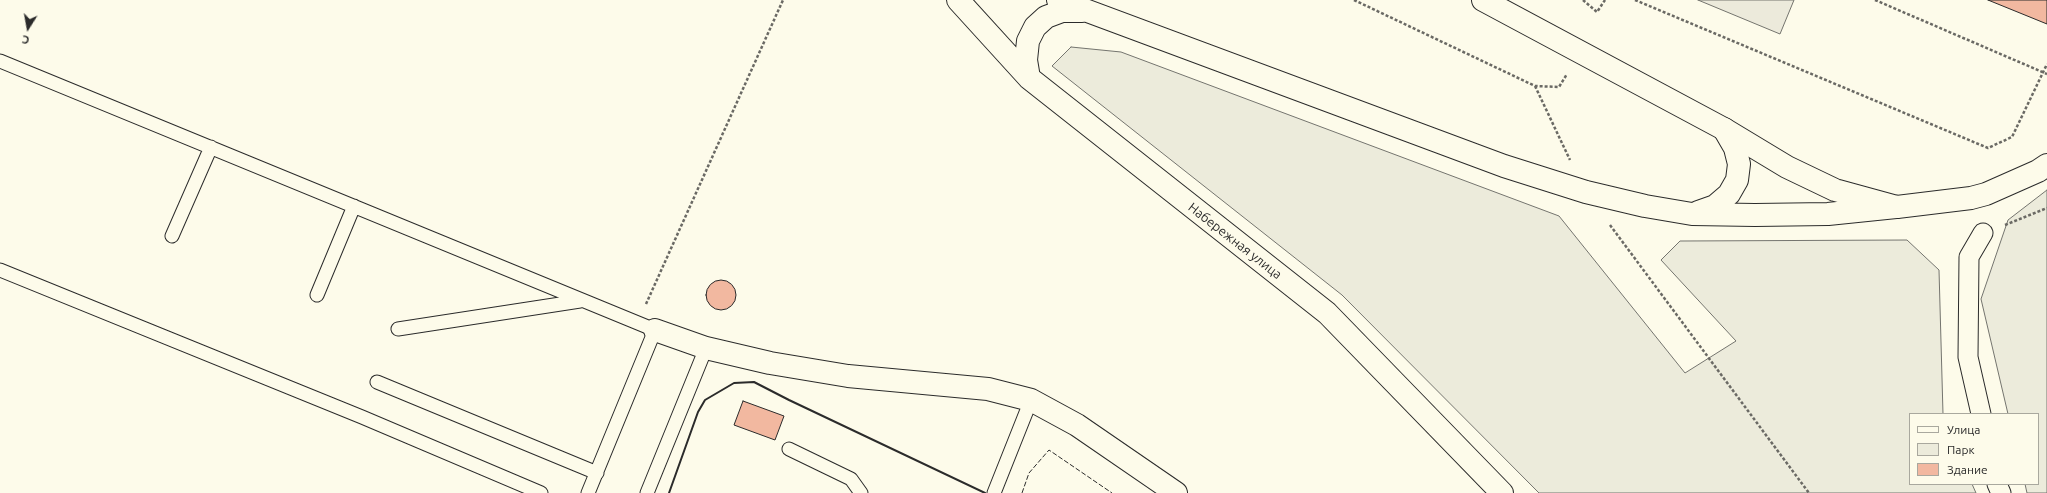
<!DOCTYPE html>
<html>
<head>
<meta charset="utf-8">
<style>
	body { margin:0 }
	#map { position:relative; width:2047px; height:493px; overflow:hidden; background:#fdfbea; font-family:Ubuntu,sans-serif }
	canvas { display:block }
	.legend { position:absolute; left:1909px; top:413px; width:130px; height:72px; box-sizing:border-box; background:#fdfbea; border:1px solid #a9a89e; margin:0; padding:5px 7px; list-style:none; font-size:12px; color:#2b2b2b }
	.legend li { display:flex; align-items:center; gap:8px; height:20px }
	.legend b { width:20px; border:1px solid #a9a89e }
	.north { position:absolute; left:8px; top:8px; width:40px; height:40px; -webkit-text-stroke:3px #fdfbea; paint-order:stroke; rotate:191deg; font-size:11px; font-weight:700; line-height:16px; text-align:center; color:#2b2b2b }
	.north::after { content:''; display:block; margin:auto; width:14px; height:18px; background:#2b2b2b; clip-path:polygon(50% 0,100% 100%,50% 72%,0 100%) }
</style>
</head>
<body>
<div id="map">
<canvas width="2047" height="493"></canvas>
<ul class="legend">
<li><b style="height:5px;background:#fdfbea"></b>Улица</li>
<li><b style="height:11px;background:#ecebdb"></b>Парк</li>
<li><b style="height:11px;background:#f2b8a0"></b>Здание</li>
</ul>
<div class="north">С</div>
</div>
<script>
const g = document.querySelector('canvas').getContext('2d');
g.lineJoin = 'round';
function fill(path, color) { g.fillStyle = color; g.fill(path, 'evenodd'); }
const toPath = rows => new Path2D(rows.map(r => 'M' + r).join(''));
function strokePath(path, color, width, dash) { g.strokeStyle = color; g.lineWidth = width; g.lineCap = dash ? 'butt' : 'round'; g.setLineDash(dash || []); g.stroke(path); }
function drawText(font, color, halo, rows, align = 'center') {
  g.font = font + ' Ubuntu,sans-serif'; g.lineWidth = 3; g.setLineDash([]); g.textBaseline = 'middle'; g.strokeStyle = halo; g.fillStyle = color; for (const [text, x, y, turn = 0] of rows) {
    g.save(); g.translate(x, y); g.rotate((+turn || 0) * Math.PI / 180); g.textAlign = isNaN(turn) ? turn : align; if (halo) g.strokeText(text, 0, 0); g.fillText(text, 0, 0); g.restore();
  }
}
const green = toPath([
	[1071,47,1121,52,1559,216,1685,373,1736,341,1661,260,1680,241,1907,240,1939,270,1943,414,1910,414,1910,484,1972,484,1976,493,1539,493,1342,295,1052,66,1071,47],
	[2047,190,2047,493,2027,493,2025,484,2038,484,2038,414,2008,414,1981,299,2008,220,2047,190]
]);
fill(green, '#ecebdb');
strokePath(green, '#74746e', 1);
const parking = toPath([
	[1698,0,1794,0,1780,34,1698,0]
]);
fill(parking, '#eceadb');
strokePath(parking, '#74746e', 1);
const building = toPath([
	[1988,0,2047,0,2047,24,1988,0],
	'706 295a15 15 0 1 1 30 0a15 15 0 1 1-30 0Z',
	[743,401,784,416,775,440,734,425,743,401]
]);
fill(building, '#f2b8a0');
strokePath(building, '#2b2b2b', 1);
const service = toPath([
	[0,61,655,330,588,493],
	[172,236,211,147],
	[0,270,362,417,541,493],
	[317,295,354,206],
	[398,329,580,301],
	[377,382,597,473],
	[789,449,851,479,861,493],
	[647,493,706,348],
	[994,493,1031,400]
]);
const pedestrian = toPath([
	[1981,414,1968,357,1969,257,1983,233],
	[1997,484,2001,493]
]);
const minor = toPath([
	[958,0,1029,78,1327,313,1502,493],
	[1058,0,1504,166,1586,192,1645,206,1692,214,1755,215,1828,214,1896,207],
	[1029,78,1026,60,1028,41,1035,27,1046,17,1062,11,1082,11],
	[1698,212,1715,206,1729,194,1737,180,1739,164,1735,148,1724,129],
	[655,330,706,348,770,363,848,376,988,389,1031,400,1077,425,1176,493]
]);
const tertiary = toPath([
	[1483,0,1724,129,1787,167,1835,190,1897,207,1971,198,1986,194,2038,171,2047,165]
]);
strokePath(service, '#2b2b2b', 15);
strokePath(pedestrian, '#2b2b2b', 21);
strokePath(minor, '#2b2b2b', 24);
strokePath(tertiary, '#2b2b2b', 24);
strokePath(toPath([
	[1354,0,1535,86,1559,87,1567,74],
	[1583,0,1597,12,1605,0],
	[1635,0,1988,148,2012,137,2047,64],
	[1875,0,2047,74],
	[1535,86,1570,160],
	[1610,225,1809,493],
	[2005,225,2047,208],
	[646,304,783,0]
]), '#6a6964', 2.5, [3, 2]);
strokePath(service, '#fdfbea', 13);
strokePath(pedestrian, '#fdfbea', 19);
strokePath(minor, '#fdfbea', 22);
strokePath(tertiary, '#fdfbea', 22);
strokePath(toPath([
	[1022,493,1029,473,1049,450,1112,493]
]), '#2b2b2b', 1, [5, 2]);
strokePath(toPath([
	[669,493,698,412,705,400,734,383,754,382,789,400,985,493]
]), '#2b2b2b', 2);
drawText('13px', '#2b2b2b', '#fdfbea', [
	["Набережная улица",1235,241,38]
]);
</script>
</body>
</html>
